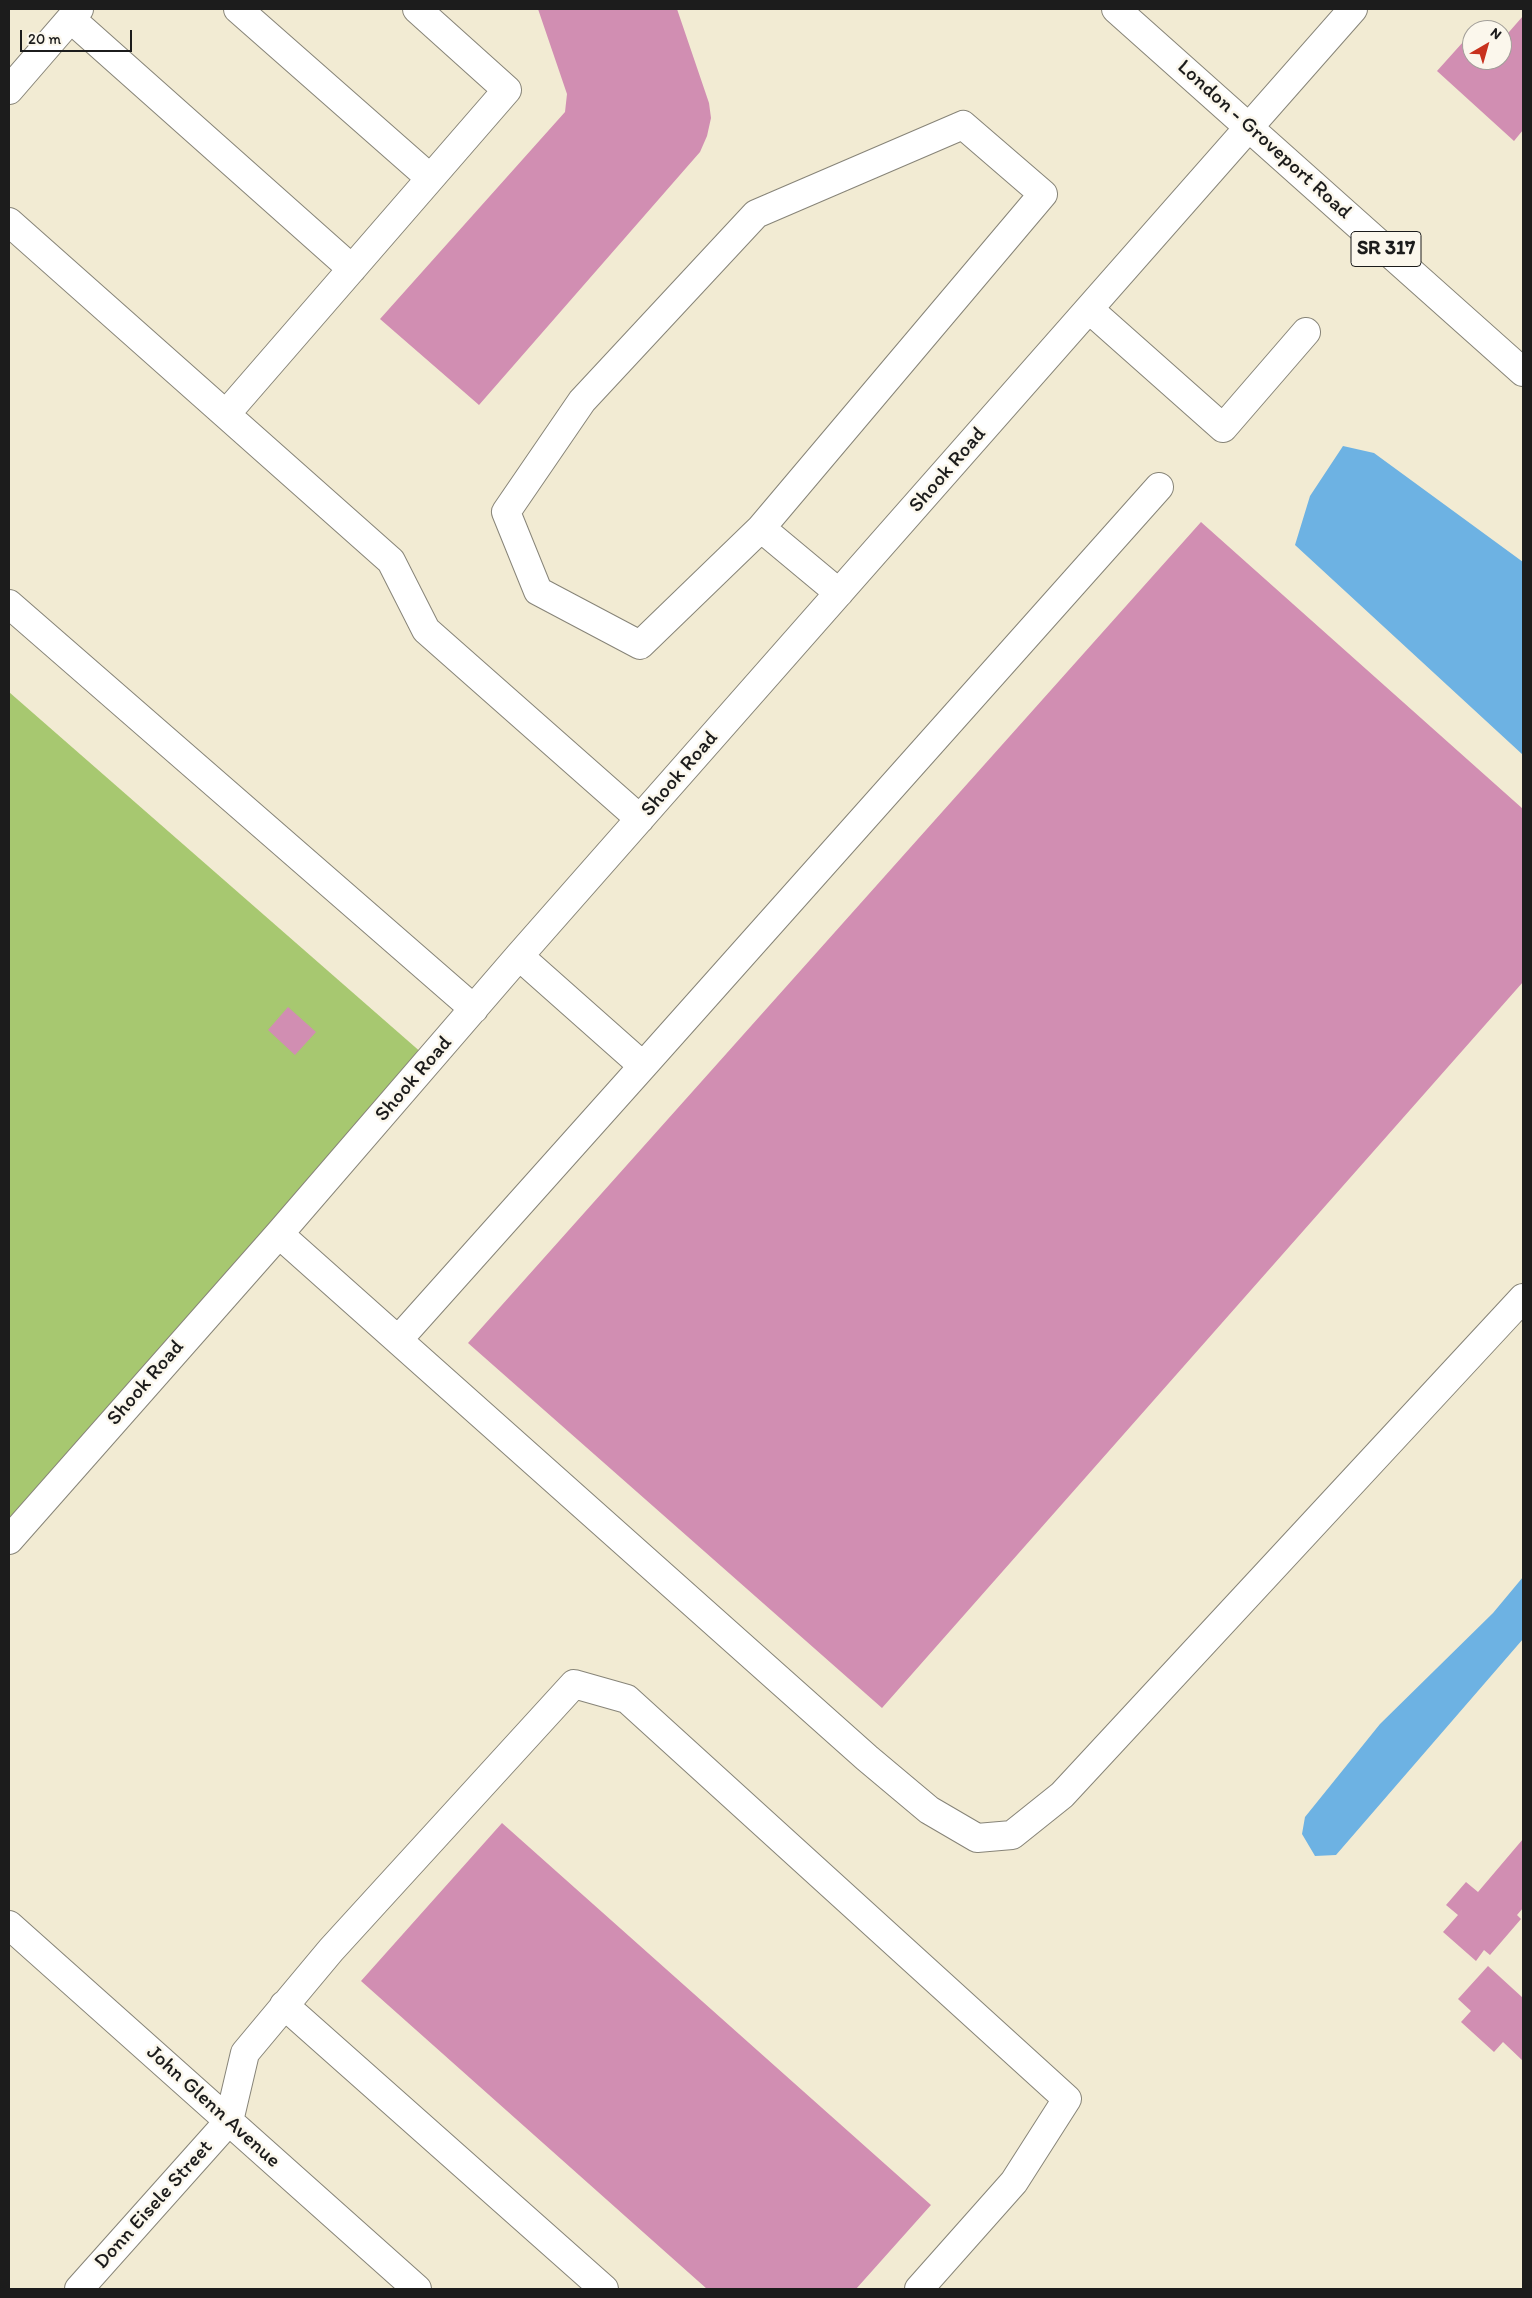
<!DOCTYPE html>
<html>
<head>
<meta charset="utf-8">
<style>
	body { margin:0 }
	#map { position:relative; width:1532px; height:2298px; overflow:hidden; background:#f2ebd3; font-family:Itim,sans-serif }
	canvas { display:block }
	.frame { position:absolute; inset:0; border:10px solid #1c1c1c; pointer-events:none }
	.north { position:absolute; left:1462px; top:20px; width:50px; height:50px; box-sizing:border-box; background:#fbf7ec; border:1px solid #a29f99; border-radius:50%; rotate:38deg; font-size:14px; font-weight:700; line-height:20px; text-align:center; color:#1c1c1c }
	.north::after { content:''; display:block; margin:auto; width:18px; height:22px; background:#c8321e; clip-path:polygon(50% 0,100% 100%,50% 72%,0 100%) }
	.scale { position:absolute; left:20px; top:30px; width:112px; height:22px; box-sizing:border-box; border:2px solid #1c1c1c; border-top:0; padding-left:6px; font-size:15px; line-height:18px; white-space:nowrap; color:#1c1c1c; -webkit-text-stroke:4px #fbf7ec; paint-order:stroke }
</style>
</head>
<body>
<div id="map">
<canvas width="1532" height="2298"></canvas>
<div class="frame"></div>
<div class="north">N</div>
<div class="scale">20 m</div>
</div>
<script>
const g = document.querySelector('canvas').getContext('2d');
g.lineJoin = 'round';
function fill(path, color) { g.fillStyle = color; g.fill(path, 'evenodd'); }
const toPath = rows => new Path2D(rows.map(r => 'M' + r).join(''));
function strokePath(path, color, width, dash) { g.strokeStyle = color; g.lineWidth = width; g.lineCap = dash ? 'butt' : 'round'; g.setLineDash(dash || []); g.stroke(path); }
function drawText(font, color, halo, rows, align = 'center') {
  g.font = font + ' Itim,sans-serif'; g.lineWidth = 5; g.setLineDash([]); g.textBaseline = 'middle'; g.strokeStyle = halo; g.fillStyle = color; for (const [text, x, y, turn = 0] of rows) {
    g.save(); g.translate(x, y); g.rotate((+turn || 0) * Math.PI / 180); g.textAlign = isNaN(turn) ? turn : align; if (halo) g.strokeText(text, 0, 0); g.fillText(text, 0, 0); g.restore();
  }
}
fill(toPath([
	[9,692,439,1068,9,1530]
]), '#a7c870');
fill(toPath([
	[1343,446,1374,453,1523,562,1523,755,1295,545,1310,496],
	[1523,1577,1523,1639,1336,1855,1315,1856,1302,1834,1305,1817,1380,1724,1493,1613]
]), '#6db2e3');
fill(toPath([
	[538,9,677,9,709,103,711,118,707,136,700,152,479,405,380,319,565,112,567,94],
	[1523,16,1523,130,1514,141,1437,71,1472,32,1472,60,1502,60,1502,40],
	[1201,522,1523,809,1523,982,882,1708,468,1343],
	[288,1007,316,1032,295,1055,268,1030],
	[502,1823,931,2205,856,2289,707,2289,361,1981],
	[1523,1839,1523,1908,1517,1915,1521,1919,1490,1955,1484,1950,1476,1961,1443,1932,1458,1915,1446,1905,1466,1882,1478,1892],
	[1488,1966,1523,1998,1523,2061,1503,2042,1494,2052,1461,2022,1471,2011,1458,1999]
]), '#d18eb2');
const minor = toPath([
	[238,9,430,178],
	[71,19,352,269],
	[9,90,79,9],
	[9,222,391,561,426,630,640,819],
	[1090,310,1223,428,1306,332],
	[226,414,507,90,417,9],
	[761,528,640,645,538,591,506,512,582,401,756,214,963,125,1043,194,761,528,839,593],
	[9,604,474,1009],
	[643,1066,1159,487],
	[279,1234,867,1758,929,1810,977,1838,1012,1835,1062,1795,1523,1298],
	[398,1340,643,1066,519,956],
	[9,1540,279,1234,519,956,1353,9],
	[9,1925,417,2289],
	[284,2005,604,2289],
	[79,2289,229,2121,245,2053,331,1950,574,1684,627,1699,1067,2099,1014,2182,919,2289]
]);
const major = toPath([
	[1116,9,1523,372]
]);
strokePath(minor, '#878478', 30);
strokePath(major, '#878478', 30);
strokePath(minor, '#fff', 28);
strokePath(major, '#fff', 28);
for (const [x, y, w] of [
	[1386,249,70]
]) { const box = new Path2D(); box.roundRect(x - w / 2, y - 17.5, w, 35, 4); g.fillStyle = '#fbf7ec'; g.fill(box); strokePath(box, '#1c1c1c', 1); }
drawText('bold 20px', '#1c1c1c', null, [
	["SR 317",1386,249]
]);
drawText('21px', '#1c1c1c', '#fbf7ec', [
	["London - Groveport Road",1264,140,42],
	["Shook Road",948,470,-49],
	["Shook Road",680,774,-49],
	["Shook Road",414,1079,-49],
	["Shook Road",146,1383,-49],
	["John Glenn Avenue",213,2107,42],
	["Donn Eisele Street",154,2205,-48]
]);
</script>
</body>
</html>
